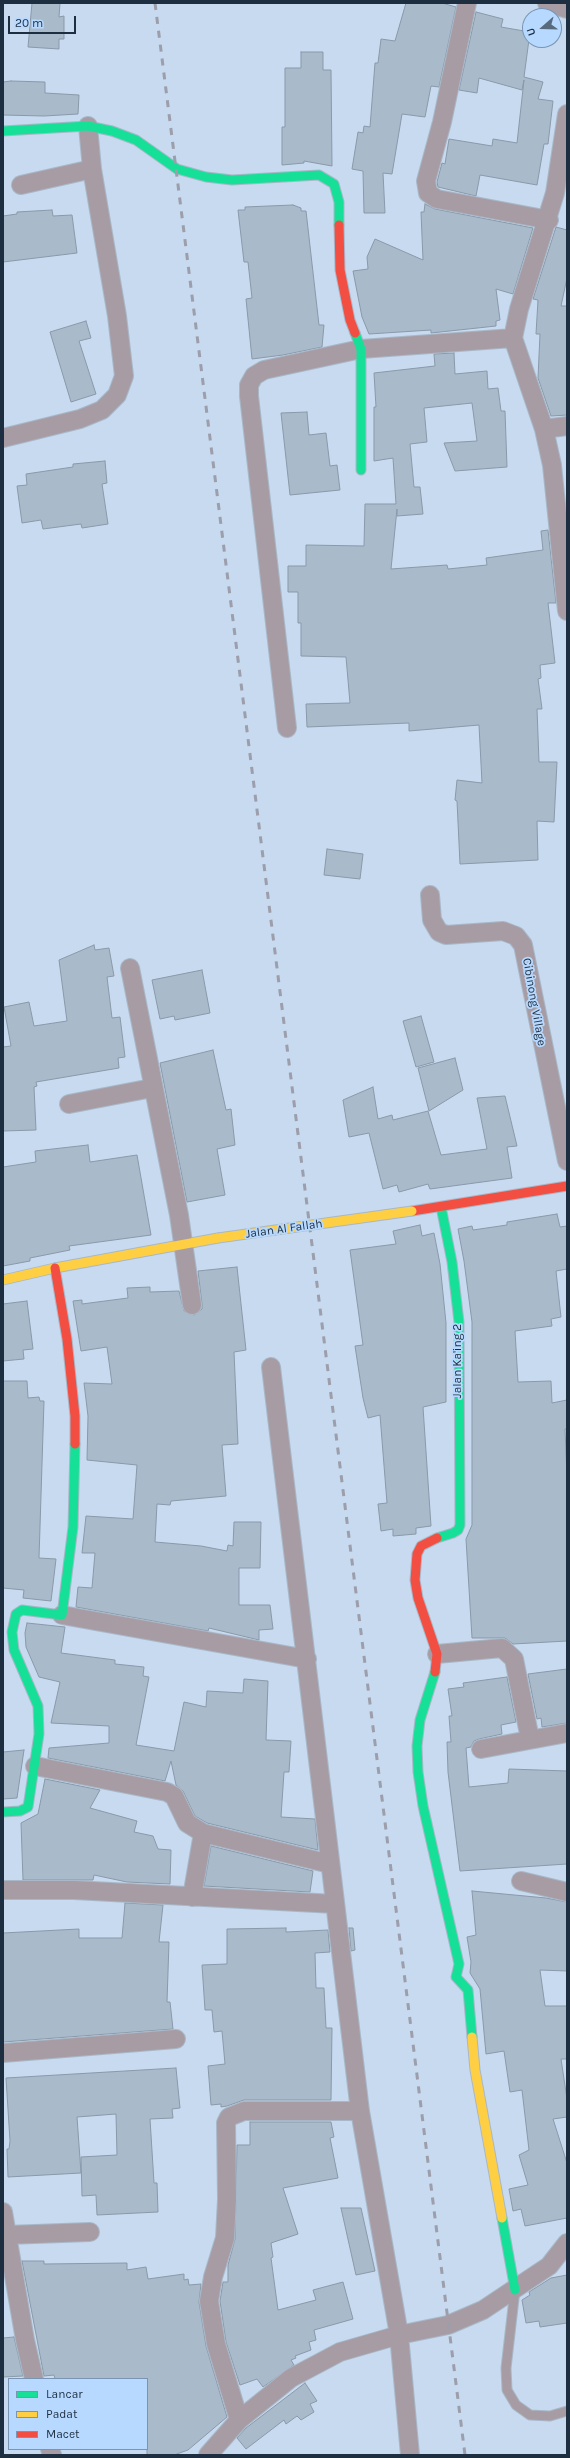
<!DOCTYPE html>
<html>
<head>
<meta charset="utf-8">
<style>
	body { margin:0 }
	#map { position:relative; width:570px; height:2458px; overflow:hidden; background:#c7daef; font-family:Karla,sans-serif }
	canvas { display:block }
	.frame { position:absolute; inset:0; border:4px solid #1d2e40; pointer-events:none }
	.legend { position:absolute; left:8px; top:2378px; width:140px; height:72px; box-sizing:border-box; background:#b7d9ff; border:1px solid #7995b3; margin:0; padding:5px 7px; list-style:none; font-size:12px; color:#1d2e40 }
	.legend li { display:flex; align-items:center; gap:8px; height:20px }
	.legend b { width:20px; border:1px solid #7995b3 }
	.north { position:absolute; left:522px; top:8px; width:40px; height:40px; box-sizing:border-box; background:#b7d9ff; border:1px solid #7995b3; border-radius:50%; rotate:250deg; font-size:11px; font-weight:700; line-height:16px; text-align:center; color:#1d2e40 }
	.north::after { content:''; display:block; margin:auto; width:14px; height:18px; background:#586a7d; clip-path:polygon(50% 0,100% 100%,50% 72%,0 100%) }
	.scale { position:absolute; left:8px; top:16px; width:68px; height:18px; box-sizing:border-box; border:2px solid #1d2e40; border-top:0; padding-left:5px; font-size:12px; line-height:14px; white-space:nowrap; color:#1d2e40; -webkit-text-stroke:3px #b7d9ff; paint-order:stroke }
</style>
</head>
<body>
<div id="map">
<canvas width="570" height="2458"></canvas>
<div class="frame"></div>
<ul class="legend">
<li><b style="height:5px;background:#16e098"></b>Lancar</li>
<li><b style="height:5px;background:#ffcf43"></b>Padat</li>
<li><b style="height:5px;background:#f24e42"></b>Macet</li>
</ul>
<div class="north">U</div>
<div class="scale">20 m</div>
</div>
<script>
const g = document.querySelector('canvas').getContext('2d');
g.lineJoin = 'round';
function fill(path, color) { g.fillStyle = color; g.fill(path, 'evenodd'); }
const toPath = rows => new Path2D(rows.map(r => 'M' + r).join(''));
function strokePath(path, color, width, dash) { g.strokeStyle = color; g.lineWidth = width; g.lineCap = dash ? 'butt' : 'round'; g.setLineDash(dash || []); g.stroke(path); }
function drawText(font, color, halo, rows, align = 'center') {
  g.font = font + ' Karla,sans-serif'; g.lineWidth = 3.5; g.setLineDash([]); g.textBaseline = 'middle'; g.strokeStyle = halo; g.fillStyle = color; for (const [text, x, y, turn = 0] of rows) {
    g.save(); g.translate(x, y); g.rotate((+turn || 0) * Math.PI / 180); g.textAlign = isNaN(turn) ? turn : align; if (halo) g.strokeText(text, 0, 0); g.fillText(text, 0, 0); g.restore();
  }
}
const building = toPath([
	[32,3,60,3,59,17,64,16,64,39,59,39,59,49,28,47,32,3],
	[406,3,442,3,456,7,439,87,431,86,425,117,402,114,392,174,383,173,385,213,364,213,363,171,352,169,358,132,363,133,364,126,370,127,375,63,378,63,381,39,395,41,406,3],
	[476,12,503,19,501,27,530,32,524,77,543,82,538,99,553,101,548,144,544,144,537,185,480,175,476,196,438,187,437,182,442,163,445,164,449,139,492,146,493,139,517,143,524,80,522,90,479,78,477,93,459,90,476,12],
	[301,52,323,52,323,70,331,70,332,166,304,161,304,163,282,165,282,127,285,127,285,68,301,68,301,52],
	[11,81,45,82,45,93,79,95,78,114,44,116,3,115,3,82,11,81],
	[425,204,435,209,533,228,513,294,496,289,500,320,496,321,496,326,431,333,431,330,369,334,362,317,353,271,368,269,367,257,375,239,423,260,421,212,424,212,425,204],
	[293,205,301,208,301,211,306,211,319,325,324,325,322,347,283,355,252,359,246,299,252,298,248,262,244,262,238,210,245,210,245,207,293,205],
	[52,210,53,216,72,215,77,253,3,262,3,216,17,214,17,212,52,210],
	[556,227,567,230,567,278,561,306,567,306,567,415,551,416,538,378,540,334,536,334,538,300,533,299,556,227],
	[86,321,91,338,79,341,96,394,71,402,50,332,86,321],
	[454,353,455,374,487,371,488,389,498,388,501,411,505,411,507,467,455,471,444,443,477,441,472,403,424,408,427,442,410,444,414,487,420,487,423,514,397,516,397,509,391,569,447,565,448,569,487,565,486,558,543,550,541,531,548,530,556,603,548,603,555,663,540,665,541,678,538,679,542,709,537,709,539,762,557,762,554,822,537,821,538,860,460,864,457,801,455,800,457,780,482,783,479,725,409,731,409,723,307,727,306,704,350,703,346,657,301,656,301,623,298,623,298,592,288,592,288,566,306,566,306,545,364,546,365,504,396,504,393,458,374,461,374,407,376,407,374,373,435,366,434,354,454,353],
	[307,412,309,435,326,433,330,466,337,465,340,490,290,495,281,413,307,412],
	[105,461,107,483,102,484,108,524,82,528,81,524,43,529,41,520,22,523,17,486,27,485,26,474,73,467,73,464,105,461],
	[327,849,363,854,360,879,324,875,327,849],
	[94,945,95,950,109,948,114,976,107,977,112,1018,120,1017,125,1057,118,1058,119,1068,36,1082,37,1086,34,1087,36,1130,3,1131,3,1047,11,1046,4,1007,29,1002,34,1026,67,1021,59,960,94,945],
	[202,970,210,1013,175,1020,174,1016,160,1019,152,980,202,970],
	[421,1016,434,1062,416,1067,403,1021,421,1016],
	[213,1050,226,1110,231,1109,235,1145,217,1149,225,1195,187,1202,160,1063,213,1050],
	[455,1058,463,1090,429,1111,418,1068,455,1058],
	[373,1087,378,1119,392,1115,393,1120,428,1111,441,1155,487,1149,477,1098,505,1096,517,1146,507,1147,512,1178,430,1189,428,1184,399,1192,397,1185,383,1189,369,1133,349,1137,343,1100,373,1087],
	[88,1145,90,1162,137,1155,151,1235,69,1246,70,1250,30,1258,30,1261,3,1266,3,1167,36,1162,35,1151,88,1145],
	[557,1214,560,1227,567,1226,567,1269,556,1271,561,1317,551,1319,552,1326,515,1331,518,1382,551,1381,552,1403,567,1400,567,1429,565,1429,567,1476,567,1641,513,1644,505,1638,472,1638,466,1539,472,1525,472,1322,464,1261,458,1229,472,1226,473,1230,507,1225,507,1222,557,1214],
	[420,1225,422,1236,434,1233,440,1264,446,1323,446,1402,423,1407,431,1526,416,1528,416,1534,393,1536,393,1529,381,1531,378,1504,387,1503,380,1415,368,1418,363,1398,355,1346,363,1345,350,1250,396,1244,393,1231,420,1225],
	[237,1267,246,1350,234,1352,238,1444,222,1445,226,1496,171,1501,170,1505,157,1504,155,1542,201,1546,227,1551,228,1545,233,1546,234,1522,261,1522,260,1568,239,1568,239,1605,270,1605,273,1629,259,1630,259,1640,209,1628,208,1631,76,1607,78,1587,92,1588,95,1553,82,1553,86,1516,133,1519,137,1465,87,1460,88,1416,84,1383,112,1384,107,1347,81,1351,73,1301,82,1300,82,1304,128,1298,127,1288,150,1287,150,1292,179,1291,184,1311,194,1315,202,1309,202,1304,198,1271,237,1267],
	[27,1301,33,1349,23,1350,24,1359,3,1361,3,1304,27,1301],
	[3,1381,27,1381,28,1398,39,1397,40,1401,44,1401,39,1558,56,1559,51,1601,23,1598,24,1590,3,1588,3,1381],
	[27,1623,65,1627,61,1653,115,1660,115,1664,144,1667,143,1676,149,1677,136,1745,174,1751,184,1702,206,1707,207,1691,243,1693,244,1679,268,1681,266,1740,291,1741,289,1772,284,1772,281,1817,315,1819,318,1850,207,1823,195,1816,183,1791,176,1785,171,1761,165,1781,48,1758,49,1748,109,1743,109,1726,51,1723,60,1682,39,1677,26,1647,25,1633,27,1623],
	[567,1669,567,1723,542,1727,541,1718,537,1719,528,1674,567,1669],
	[507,1677,516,1722,501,1725,502,1734,479,1739,474,1741,471,1747,466,1748,469,1787,508,1783,509,1769,567,1771,567,1864,460,1871,448,1772,447,1742,451,1742,449,1716,452,1716,448,1689,464,1687,463,1683,507,1677],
	[24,1750,17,1798,3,1799,3,1752,24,1750],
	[45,1779,100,1790,90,1808,137,1821,134,1832,153,1836,158,1849,171,1850,170,1884,127,1882,94,1875,93,1880,23,1880,21,1823,38,1814,45,1779],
	[211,1846,313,1871,310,1892,204,1886,211,1846],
	[472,1891,546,1898,567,1902,567,1971,540,1970,545,2006,567,2006,567,2059,561,2059,567,2099,567,2117,553,2119,567,2163,567,2218,525,2226,521,2209,513,2211,509,2189,528,2185,519,2155,529,2150,522,2090,510,2092,504,2051,486,2054,480,1989,470,1973,471,1962,467,1937,476,1935,472,1891],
	[125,1903,163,1905,159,1942,169,1942,167,2002,170,2002,173,2029,3,2042,3,1933,79,1929,79,1938,122,1938,125,1903],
	[286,1928,286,1932,328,1930,330,1952,315,1953,316,1988,324,1988,326,2028,332,2028,331,2100,244,2100,227,2106,221,2107,221,2104,211,2105,208,2066,225,2064,222,2031,214,2032,212,2010,205,2010,202,1965,227,1964,227,1929,286,1928],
	[349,1928,353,1928,355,1950,351,1951,349,1928],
	[176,2068,180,2108,172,2109,173,2118,150,2119,154,2183,157,2183,158,2212,97,2215,96,2195,82,2196,81,2157,117,2155,116,2114,77,2117,81,2173,8,2177,7,2149,9,2149,10,2141,6,2078,176,2068],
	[250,2122,331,2122,334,2137,330,2138,338,2178,283,2188,298,2234,271,2243,273,2257,271,2258,278,2310,316,2300,313,2290,343,2282,353,2319,314,2330,316,2340,309,2342,311,2350,295,2356,296,2358,291,2360,294,2365,263,2387,257,2379,240,2385,226,2342,220,2301,223,2282,228,2282,228,2265,235,2239,237,2145,250,2145,250,2122],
	[341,2208,361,2208,375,2271,356,2275,341,2208],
	[22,2261,44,2261,44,2264,127,2263,127,2270,146,2267,148,2279,184,2274,184,2280,188,2279,189,2285,201,2284,199,2302,206,2346,227,2417,188,2450,174,2455,147,2455,147,2379,55,2379,54,2375,44,2376,22,2261],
	[567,2275,567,2323,540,2327,539,2321,526,2323,522,2300,530,2295,529,2292,551,2278,567,2275],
	[14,2337,23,2376,3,2377,3,2338,14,2337],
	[305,2383,317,2401,310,2404,314,2412,301,2420,297,2416,286,2424,284,2420,246,2449,237,2438,246,2428,305,2383]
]);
fill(building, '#a9bacb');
strokePath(building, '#8999aa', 1);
const lane = toPath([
	[515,2290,506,2368,507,2390,516,2405,530,2415,550,2416,567,2411]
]);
const street = toPath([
	[467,3,442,122,426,181,428,193,437,199,549,220],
	[547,3,567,9],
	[567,114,555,193,519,309,513,338,544,429,552,465,567,611],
	[21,185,92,169],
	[544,429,567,426],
	[3,438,80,419,102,410,117,395,124,376,117,316,92,169,88,126],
	[287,728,249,396,249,385,254,376,264,370,361,349,513,338],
	[430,895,432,920,439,932,446,935,503,931,516,936,523,945,567,1161],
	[130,968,179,1215,192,1305],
	[69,1104,152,1088],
	[271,1367,360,2111,399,2335,410,2455],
	[62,1615,307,1659],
	[437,1654,502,1648,514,1659,530,1739],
	[481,1749,567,1733],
	[35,1766,167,1792,174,1796,187,1823,203,1833,330,1864],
	[521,1881,567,1892],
	[3,1890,74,1890,335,1904],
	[192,1897,203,1833],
	[3,2053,176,2039],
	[3,2212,25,2340,34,2379],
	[7,2235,90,2232],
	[239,2420,216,2344,209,2301,213,2277,225,2238,227,2199,226,2123,229,2117,244,2111,360,2111],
	[50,2449,52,2455],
	[208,2455,239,2420,291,2378,340,2352,399,2335,448,2325,483,2310,549,2266,567,2243]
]);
const fast = toPath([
	[3,131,88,126,112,131,136,140,177,169,206,177,232,180,319,175,334,184,339,202,339,225],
	[355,333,361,349,361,470],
	[437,1538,453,1533,458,1530,460,1525,459,1322,452,1262,441,1207],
	[435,1672,420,1720,417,1746,418,1772,423,1806,459,1964,456,1977,468,1990,472,2037],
	[3,1812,20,1811,28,1807,39,1734,38,1706,14,1650,12,1632,16,1614,22,1610,62,1615,73,1527,75,1444],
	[502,2218,515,2290]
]);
const slow = toPath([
	[3,1280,55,1268,218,1238],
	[472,2037,475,2070,502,2218]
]);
const jam = toPath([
	[339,225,340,270,350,320,355,333],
	[412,1211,567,1186],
	[55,1268,67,1339,75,1416,75,1444],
	[435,1672,437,1654,418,1598,415,1580,417,1554,421,1546,437,1538]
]);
strokePath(lane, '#a8b8c9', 11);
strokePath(street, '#a8b8c9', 20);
strokePath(fast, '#a8b8c9', 11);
strokePath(slow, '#a8b8c9', 11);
strokePath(jam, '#a8b8c9', 11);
strokePath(lane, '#a89ca4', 9);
strokePath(street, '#a89ca4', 18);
strokePath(fast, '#16e098', 9);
strokePath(slow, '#ffcf43', 9);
strokePath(jam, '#f24e42', 9);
strokePath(toPath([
	[155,3,465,2455]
]), '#9c9eab', 3, [7, 7]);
const slowBridge = toPath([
	[218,1238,412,1211]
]);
strokePath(slowBridge, '#a8b8c9', 11, []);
strokePath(slowBridge, '#ffcf43', 9);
drawText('12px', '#1d2e40', '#b7d9ff', [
	["Cibinong Village",534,1002,80],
	["Jalan Al Fallah",284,1229,-8],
	["Jalan Ka'ing 2",458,1361,-90]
]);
</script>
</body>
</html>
